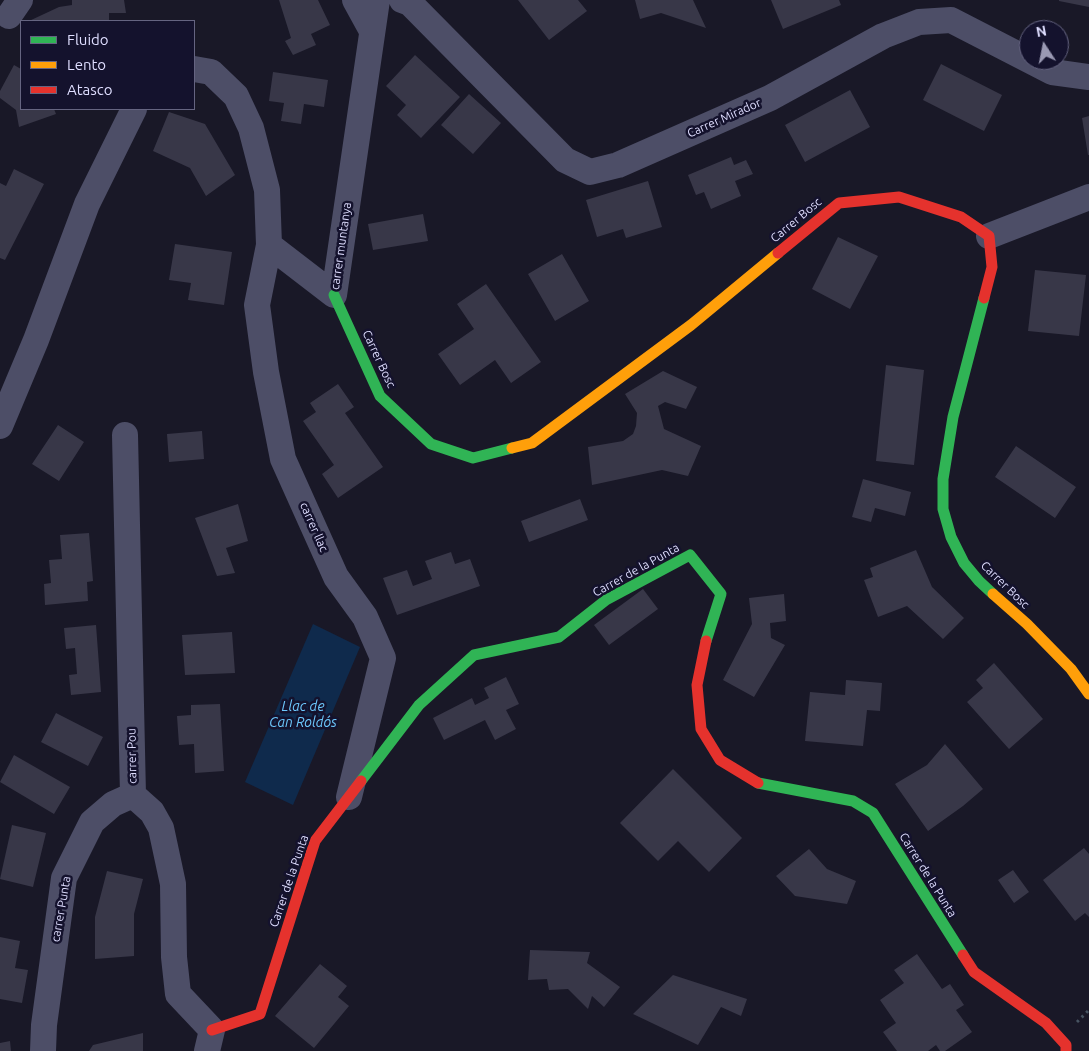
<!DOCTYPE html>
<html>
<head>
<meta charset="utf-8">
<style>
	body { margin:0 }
	#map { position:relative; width:1089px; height:1051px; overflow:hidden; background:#191827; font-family:Ubuntu,sans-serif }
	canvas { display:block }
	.legend { position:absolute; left:20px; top:20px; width:175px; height:90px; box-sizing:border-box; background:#14122d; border:1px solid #656481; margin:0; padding:6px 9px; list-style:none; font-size:15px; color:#dfdeff }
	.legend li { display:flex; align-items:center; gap:10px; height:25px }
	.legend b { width:25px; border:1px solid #656481 }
	.north { position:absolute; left:1019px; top:20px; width:50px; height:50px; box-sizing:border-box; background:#14122d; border:1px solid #656481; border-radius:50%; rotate:349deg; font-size:14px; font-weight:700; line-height:20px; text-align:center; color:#dfdeff }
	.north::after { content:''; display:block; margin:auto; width:18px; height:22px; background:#9a99b3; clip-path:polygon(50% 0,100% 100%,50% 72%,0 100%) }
</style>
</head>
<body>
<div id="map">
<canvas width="1089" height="1051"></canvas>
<ul class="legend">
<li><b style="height:6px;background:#30b455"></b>Fluido</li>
<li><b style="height:6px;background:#ff9f0a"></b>Lento</li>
<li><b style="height:6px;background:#e5322d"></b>Atasco</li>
</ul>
<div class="north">N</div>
</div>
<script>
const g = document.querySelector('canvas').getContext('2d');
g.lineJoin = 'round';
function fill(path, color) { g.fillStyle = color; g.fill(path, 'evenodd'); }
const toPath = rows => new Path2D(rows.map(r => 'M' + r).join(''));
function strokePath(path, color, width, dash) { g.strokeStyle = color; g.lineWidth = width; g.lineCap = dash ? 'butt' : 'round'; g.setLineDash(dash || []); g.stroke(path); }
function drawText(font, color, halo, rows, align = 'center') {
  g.font = font + ' Ubuntu,sans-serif'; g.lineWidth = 5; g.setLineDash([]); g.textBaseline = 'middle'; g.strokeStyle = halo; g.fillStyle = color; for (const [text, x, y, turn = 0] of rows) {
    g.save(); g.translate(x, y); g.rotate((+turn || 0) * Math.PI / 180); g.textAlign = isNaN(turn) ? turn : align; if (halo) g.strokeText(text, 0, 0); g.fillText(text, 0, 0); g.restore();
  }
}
fill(toPath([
	[313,624,360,647,293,805,245,782]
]), '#0f2a4c');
fill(toPath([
	[72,0,124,0,126,13,109,13,109,21,29,21,59,7,72,5],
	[279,0,318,0,330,25,311,34,316,45,293,55,285,41,291,38],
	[518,0,578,0,587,11,549,40],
	[635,0,693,0,706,28,661,13,640,19],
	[771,0,839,0,841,5,783,29],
	[1059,0,1089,0,1089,7,1059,1],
	[415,55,460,97,421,138,397,115,406,105,386,86],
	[941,64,1002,95,984,131,923,100],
	[14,65,21,69,21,109,54,109,56,114,19,127,16,110,0,98,0,91],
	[273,72,328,80,324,107,304,104,301,124,281,121,284,103,269,101],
	[850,90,870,127,805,162,785,125],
	[469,94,501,123,473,154,441,125],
	[169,112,205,124,235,175,206,196,190,168,153,151],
	[1089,116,1089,155,1088,155,1082,118],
	[731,157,734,165,746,160,753,174,735,181,741,196,711,209,704,192,696,195,688,175],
	[14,169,44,184,5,260,0,258,0,183,6,186],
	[648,181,662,227,626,238,623,229,597,237,586,200],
	[423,214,428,241,373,250,368,224],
	[838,237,878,256,850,309,812,289],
	[175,244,232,252,224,305,188,300,191,283,169,280],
	[562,254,589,301,555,321,528,274],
	[1035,270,1086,275,1079,336,1028,331],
	[486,284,541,362,511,383,495,360,460,385,438,354,474,329,457,304],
	[886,365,924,370,914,465,876,461],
	[663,371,697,387,686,409,665,402,658,406,664,429,701,446,688,476,662,470,592,485,588,447,623,441,633,434,636,426,637,413,625,394],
	[338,384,354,407,345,413,383,467,338,498,322,474,334,465,303,421,316,412,310,403],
	[58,425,84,442,59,481,32,464],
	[202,431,204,459,169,462,167,434],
	[1016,446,1076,487,1055,518,995,477],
	[863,479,911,492,905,516,875,508,871,522,852,517],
	[580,499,588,520,529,542,521,521],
	[238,504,248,541,226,548,235,573,217,576,195,518],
	[89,533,93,581,87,582,88,601,45,605,44,584,51,583,49,560,62,559,60,535],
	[916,550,932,587,964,618,943,639,907,606,878,617,864,580,873,577,870,568],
	[451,552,455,564,470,559,480,586,397,615,383,578,407,570,413,586,432,579,425,561],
	[643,589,658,609,609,645,594,625],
	[784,594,786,621,770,623,771,638,785,645,754,697,723,680,752,624,749,598],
	[96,625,101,692,71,695,69,675,77,674,75,648,66,649,64,628],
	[232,632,235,673,185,675,182,635],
	[994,663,1043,719,1009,749,967,702,983,688,976,680],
	[506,677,519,704,506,710,516,729,495,740,485,720,444,740,433,718,472,698,475,705,489,698,484,688],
	[846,680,882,683,880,711,867,710,863,746,805,741,810,692,845,695],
	[220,704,224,771,195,773,194,744,179,745,177,716,191,715,191,705],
	[56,713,103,737,88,766,41,742],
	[945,744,983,789,963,806,928,831,895,784,927,765],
	[14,755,70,787,54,814,0,782],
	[673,769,742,838,709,872,678,841,658,861,620,823],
	[12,825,46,833,33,887,0,879],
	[1084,848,1089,854,1089,917,1085,913,1075,921,1043,880],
	[809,849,827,869,856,881,847,904,795,896,776,876],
	[1013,870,1029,892,1014,903,998,880],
	[107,871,143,879,134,914,134,956,95,959,95,917],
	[0,937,20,941,15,968,28,970,22,1003,0,999],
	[530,950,590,952,587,963,620,987,604,1007,592,996,588,1009,568,989,549,990,547,979,528,980],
	[917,954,942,989,950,984,964,1005,956,1010,972,1032,945,1051,940,1051,936,1045,928,1051,897,1051,883,1032,896,1023,880,1000,904,983,894,970],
	[320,964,347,986,338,997,349,1006,314,1048,275,1016],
	[673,975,747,999,741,1016,721,1007,698,1045,633,1014],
	[143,1033,143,1051,89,1051,93,1045],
	[10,1041,11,1051,0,1051,0,1043]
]), '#383748');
strokePath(toPath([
	[1077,1022,1089,1010]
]), '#475462', 3, [2.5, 4]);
strokePath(toPath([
	[355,0,372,31],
	[402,0,410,3,565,160,590,172,618,165,770,98,883,36,919,22,951,20,1052,72,1089,77],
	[9,16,20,0],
	[194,69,211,72,236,96,251,128,267,190,269,245,334,295,377,0],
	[989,236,1089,197],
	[269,245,257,305,266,372,283,459,336,577,365,617,383,658,349,797],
	[0,426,36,340,87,204,134,109],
	[125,435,133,795,152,812,161,828,173,884,174,957,178,994,212,1030,207,1051],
	[43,1051,44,1025,64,878,92,822,113,804,133,795]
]), '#4d4e67', 26);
strokePath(toPath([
	[334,295,380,396,431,444,473,458,512,448],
	[984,298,953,417,943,479,943,509,951,537,964,563,979,581,993,594],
	[361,781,419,705,474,655,559,637,606,600,690,555,721,594,706,641],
	[758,783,853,801,873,813,963,955]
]), '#30b455', 11);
strokePath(toPath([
	[512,448,532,443,691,325,778,253],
	[993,594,1027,624,1071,669,1089,694]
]), '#ff9f0a', 11);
strokePath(toPath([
	[778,253,839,203,899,197,961,217,989,236,992,267,984,298],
	[706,641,697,685,701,729,720,760,758,783],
	[963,955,974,972,1046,1023,1066,1045,1066,1051],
	[212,1030,260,1014,315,841,361,781]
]), '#e5322d', 11);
drawText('12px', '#dfdeff', '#14122d', [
	["Carrer Mirador",724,118,-24],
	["Carrer Bosc",796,220,-40],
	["carrer muntanya",341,246,-82],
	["Carrer Bosc",379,359,65],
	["carrer llac",314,527,66],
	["Carrer de la Punta",636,570,-29],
	["Carrer Bosc",1005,585,44],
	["carrer Pou",132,756,-91],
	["Carrer de la Punta",928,875,58],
	["Carrer de la Punta",289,881,-71],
	["carrer Punta",61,909,-80]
]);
drawText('italic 14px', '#6dc9fe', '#14122d', [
	["Llac de",303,706],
	["Can Roldós",303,722]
]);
</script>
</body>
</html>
